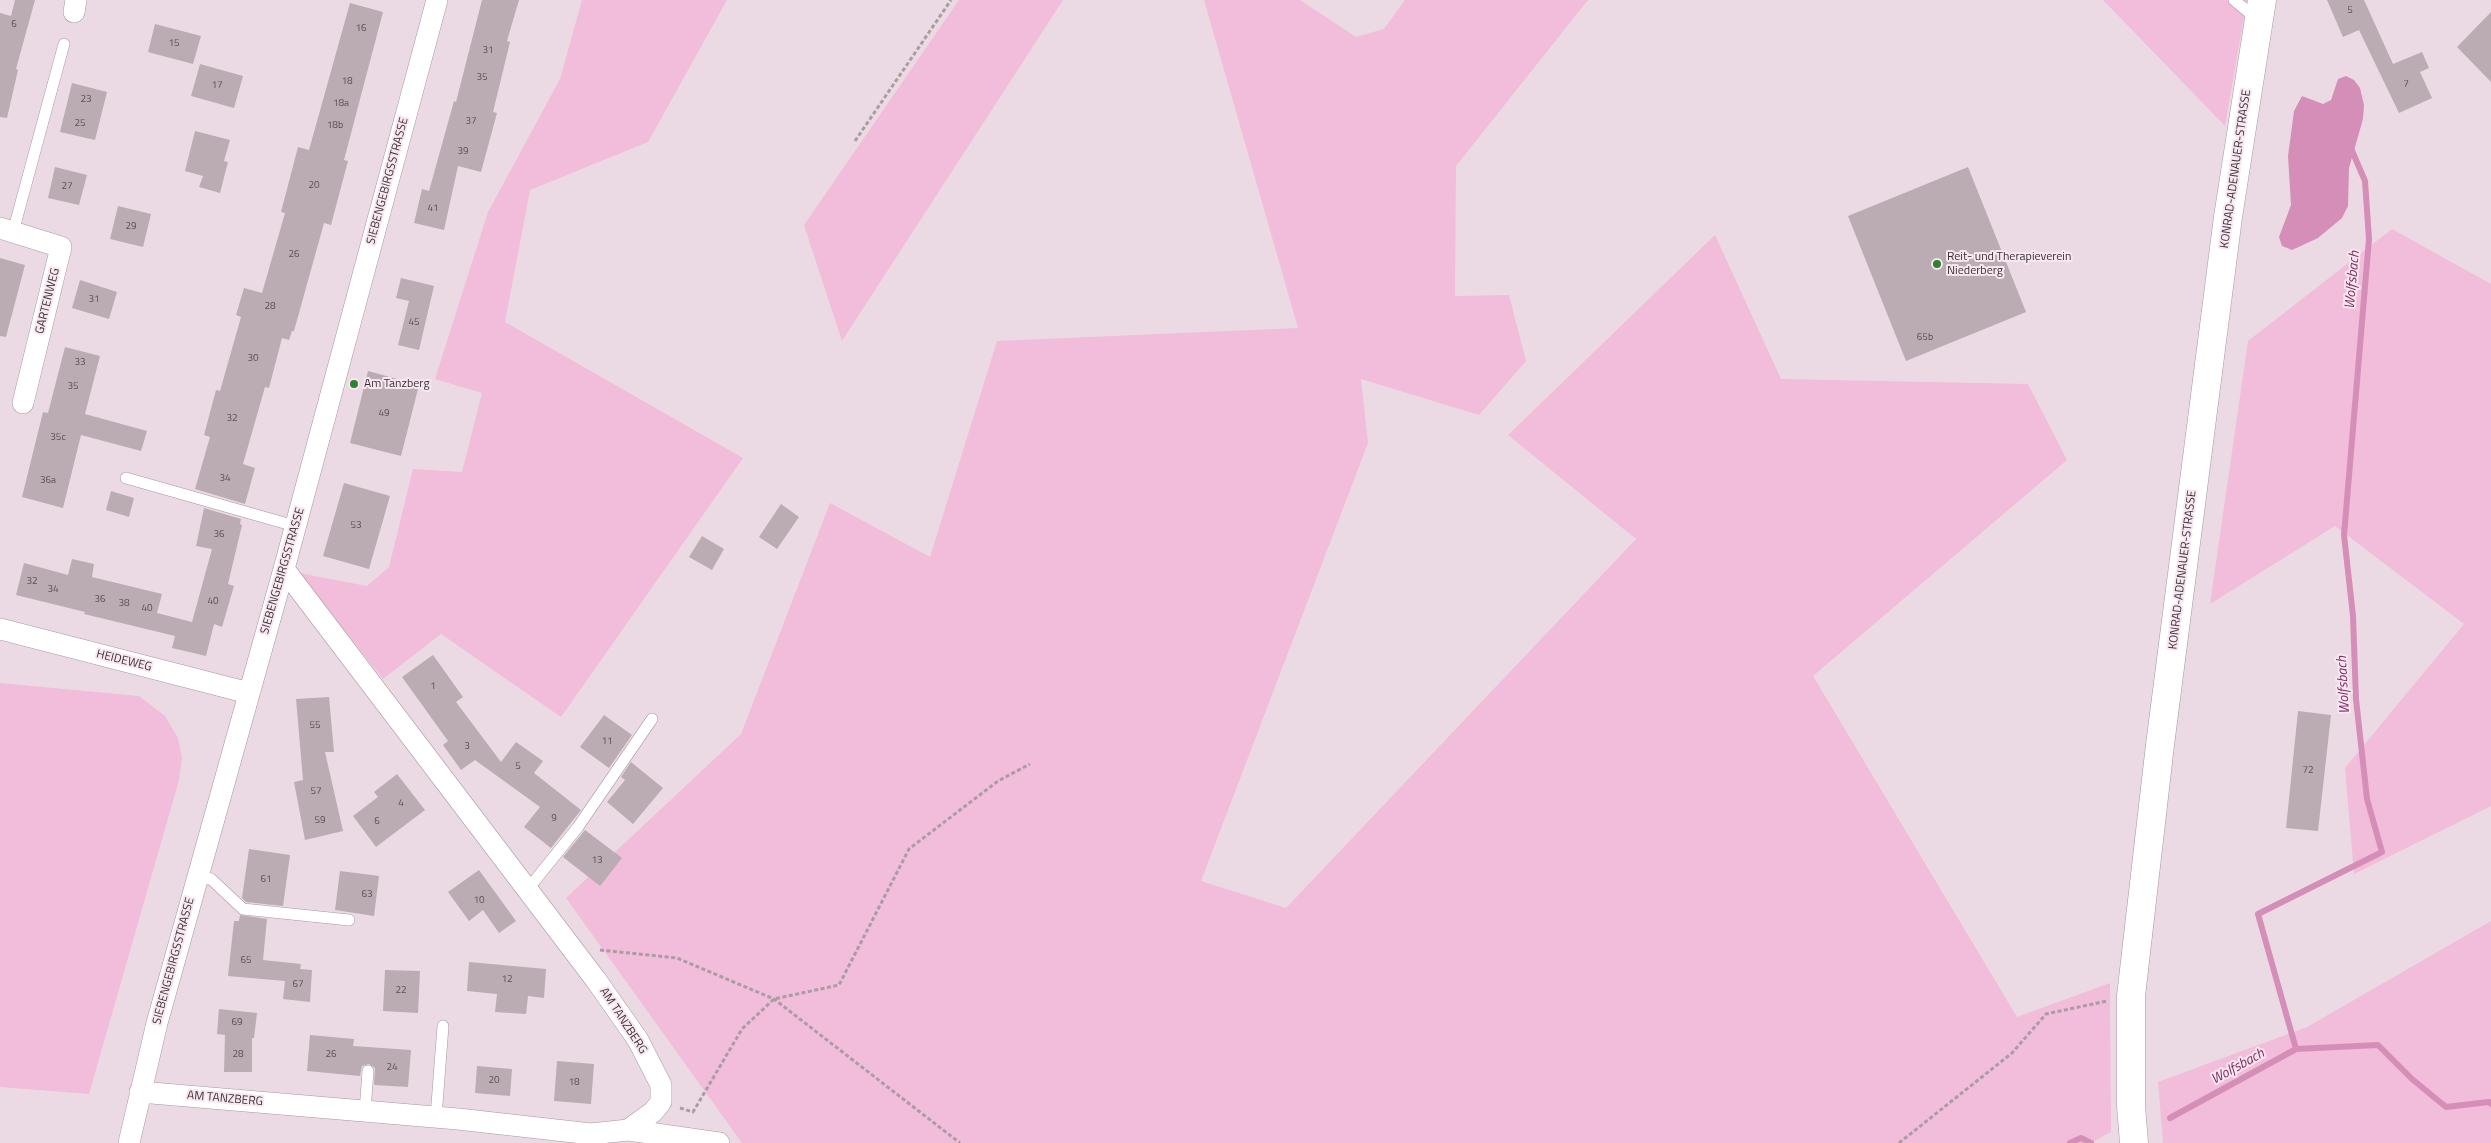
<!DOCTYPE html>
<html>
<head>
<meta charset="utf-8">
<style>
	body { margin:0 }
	canvas { display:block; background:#ebdae3 }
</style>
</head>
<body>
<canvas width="2491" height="1143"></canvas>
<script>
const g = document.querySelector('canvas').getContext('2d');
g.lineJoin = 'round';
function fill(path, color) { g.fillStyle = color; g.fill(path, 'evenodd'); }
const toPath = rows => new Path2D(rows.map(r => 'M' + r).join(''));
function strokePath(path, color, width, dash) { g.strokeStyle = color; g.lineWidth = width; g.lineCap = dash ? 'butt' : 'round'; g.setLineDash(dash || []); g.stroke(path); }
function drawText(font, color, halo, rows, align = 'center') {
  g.font = font + ' "Titillium Web",sans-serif'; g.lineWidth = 4; g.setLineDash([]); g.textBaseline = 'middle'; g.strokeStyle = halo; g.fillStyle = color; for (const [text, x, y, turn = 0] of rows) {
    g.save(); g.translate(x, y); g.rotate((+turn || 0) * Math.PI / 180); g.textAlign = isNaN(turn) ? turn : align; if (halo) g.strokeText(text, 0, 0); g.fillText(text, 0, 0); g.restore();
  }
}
fill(toPath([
	[582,0,727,0,648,142,530,190,505,322,743,458,561,717,441,634,383,679,299,573,367,586,389,567,413,469,462,472,482,393,435,379,488,212,560,79],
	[959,0,1063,0,842,341,804,225],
	[1204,0,1300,0,1356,37,1384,29,1405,0,1588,0,1456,166,1455,296,1509,295,1526,361,1479,415,1361,379,1368,443,1201,881,1286,908,1636,539,1508,435,1715,235,1781,379,2028,384,2067,460,1813,676,2017,1017,2110,983,2111,1132,2091,1143,742,1143,566,898,741,734,830,503,930,557,997,341,1298,328],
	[2103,0,2247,0,2225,126],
	[2392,229,2491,284,2491,806,2354,874,2345,768,2464,624,2335,526,2210,604,2248,341],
	[0,683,139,696,165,716,178,738,182,758,179,780,89,1094,0,1087],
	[2491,921,2491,1143,2163,1143,2158,1082,2307,1027]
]), '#f1bdda');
fill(toPath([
	[2346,76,2354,80,2360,88,2364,105,2363,119,2349,168,2348,206,2342,218,2318,238,2292,250,2282,246,2279,237,2291,205,2288,156,2294,111,2302,96,2323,104,2331,100,2338,79]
]), '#d58eb7');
strokePath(toPath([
	[2296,1049,2378,1045,2412,1079,2446,1107,2489,1102,2491,1104],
	[2170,1118,2296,1049,2258,914,2382,852,2367,799,2356,699,2353,616,2344,535,2369,239,2365,181,2350,146],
	[2070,1143,2081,1138,2091,1143]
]), '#d58eb7', 6);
fill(toPath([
	[15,0,35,0,16,69,18,70,7,118,0,117,0,13,11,16],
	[482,0,519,0,507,41,510,42,493,112,497,113,481,172,458,166,444,230,414,223,422,189,429,191,454,101,456,102],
	[2327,0,2364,0,2393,64,2422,52,2429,68,2420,72,2432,98,2399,113,2359,30,2343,37],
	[350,3,383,12,344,160,348,161,331,225,324,223,294,331,292,331,289,340,282,338,269,388,265,387,243,464,255,468,245,504,195,489,210,437,204,435,216,390,220,391,241,317,236,315,244,288,262,293,285,213,281,212,298,147,309,150],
	[2491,12,2491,82,2457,47],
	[155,24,201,36,193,64,148,52],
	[200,64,243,76,234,108,191,96],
	[72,83,107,92,95,140,60,132],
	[195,131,230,140,224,161,228,162,220,193,199,187,203,176,185,171],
	[55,167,87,175,79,205,48,198],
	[1968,167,2026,312,1906,361,1848,216],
	[118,206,151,214,143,247,110,239],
	[0,258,25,265,6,337,0,336],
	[401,278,434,286,419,350,398,345,409,301,396,298],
	[80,280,117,292,109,319,72,308],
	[65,347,100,356,85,414,147,431,141,451,81,435,63,508,22,497,43,412,48,413],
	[368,371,419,385,401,456,350,443],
	[344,483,390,496,369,569,323,556],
	[111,491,134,498,129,517,106,510],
	[781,504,799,517,777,549,759,537],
	[204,508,241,519,240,524,242,525,228,584,234,586,222,627,214,624,206,656,172,648,175,636,84,614,85,612,16,595,24,563,68,575,72,559,94,564,92,577,162,594,157,613,192,622,212,549,196,546],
	[702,536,724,549,712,570,689,557],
	[433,655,463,697,456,702,501,762,516,742,543,761,534,773,581,810,551,848,524,827,540,807,475,760,461,770,443,745,448,741,402,677],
	[329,697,334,752,325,752,343,831,305,840,294,782,303,780,296,699],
	[2298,711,2331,715,2318,831,2286,828],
	[604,715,632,735,609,768,580,747],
	[631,762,663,788,633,824,607,802,625,780,621,777],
	[397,774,425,810,376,847,353,816,378,797,374,792],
	[585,830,622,858,600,886,563,857],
	[249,849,290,855,283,906,246,902,242,898],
	[479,870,516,921,499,933,483,910,469,921,448,892],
	[340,871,379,876,374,916,335,910],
	[240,915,267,919,263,960,301,964,300,969,312,970,310,1002,283,999,285,981,228,976,234,921,239,921],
	[469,962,546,969,544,998,528,996,526,1014,495,1012,497,994,467,991],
	[385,970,420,971,418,1013,383,1011],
	[219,1009,257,1013,254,1038,252,1038,252,1072,224,1072,225,1035,217,1034],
	[310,1035,354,1039,353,1046,411,1050,408,1087,374,1085,375,1068,369,1064,362,1066,360,1076,307,1071],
	[557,1061,594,1064,591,1104,554,1101],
	[477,1066,512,1069,510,1096,475,1093]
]), '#bbabb3');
const lane = toPath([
	[2234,0,2257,19],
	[13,232,64,44],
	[126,478,295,526],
	[197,876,211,879,243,909,349,920],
	[528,889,578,827,652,719],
	[365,1111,368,1071],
	[436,1117,443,1026]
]);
const street = toPath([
	[74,12,76,0],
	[0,228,61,247,23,403],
	[0,629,249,693],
	[140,1092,458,1119,591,1134,628,1130,653,1112,661,1102,661,1085,638,1040,596,980,284,569],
	[628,1130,719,1143],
	[129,1143,157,1023,284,569,437,0]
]);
const secondary = toPath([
	[2134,1143,2131,1106,2131,996,2160,745,2228,217,2262,0]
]);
strokePath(lane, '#a6979f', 12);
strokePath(street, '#a6979f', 22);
strokePath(secondary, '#a6979f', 29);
strokePath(toPath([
	[855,141,951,0],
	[600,950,677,958,774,999,960,1143],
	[680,1108,693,1112,742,1029,774,999,839,985,909,849,998,781,1030,764],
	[1899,1143,2012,1053,2046,1014,2107,1001]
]), '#a99ca3', 3, [4, 2.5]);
strokePath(lane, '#fff', 11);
strokePath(street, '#fff', 21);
strokePath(secondary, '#fff', 28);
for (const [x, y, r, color] of [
	[1937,264,5,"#2d8331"],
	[354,384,5,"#2d8331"]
]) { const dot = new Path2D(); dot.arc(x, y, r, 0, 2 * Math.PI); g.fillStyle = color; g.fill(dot); strokePath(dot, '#f8e7f0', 2); }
drawText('10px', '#5a5055', null, [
	["5",2350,11],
	["6",14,25],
	["16",361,29],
	["15",174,44],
	["31",488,51],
	["35",482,78],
	["18",347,82],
	["7",2406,85],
	["17",217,86],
	["23",86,100],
	["18a",341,104],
	["37",471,122],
	["25",80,124],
	["18b",335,126],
	["39",463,152],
	["20",314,186],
	["27",67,187],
	["41",433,209],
	["29",131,227],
	["26",294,255],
	["31",94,300],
	["28",270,307],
	["45",414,323],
	["65b",1925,338],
	["30",253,359],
	["33",80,363],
	["35",73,387],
	["49",384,414],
	["32",232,419],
	["35c",58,438],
	["34",225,479],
	["36a",48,481],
	["53",356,526],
	["36",219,535],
	["32",32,582],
	["34",53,590],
	["36",100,600],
	["40",213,602],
	["38",124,604],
	["40",147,609],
	["1",433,687],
	["55",315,726],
	["11",607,742],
	["3",467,747],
	["5",518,767],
	["72",2308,771],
	["57",316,792],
	["4",401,804],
	["9",554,819],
	["59",320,821],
	["6",377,822],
	["13",597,861],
	["61",266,880],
	["63",367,895],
	["10",479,901],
	["65",246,961],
	["12",507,980],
	["67",298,985],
	["22",401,991],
	["69",237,1023],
	["28",238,1055],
	["26",331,1055],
	["24",392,1068],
	["20",494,1081],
	["18",574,1083]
]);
drawText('12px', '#393236', '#f8e7f0', [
	["KONRAD-ADENAUER-STRASSE",2236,169,-82],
	["SIEBENGEBIRGSSTRASSE",388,181,-75],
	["GARTENWEG",48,301,-76],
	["KONRAD-ADENAUER-STRASSE",2183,570,-83],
	["SIEBENGEBIRGSSTRASSE",283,571,-74],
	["HEIDEWEG",124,661,14],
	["SIEBENGEBIRGSSTRASSE",174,961,-75],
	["AM TANZBERG",623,1021,57],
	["AM TANZBERG",225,1099,5]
]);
drawText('12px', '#393236', '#f8e7f0', [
	["Reit- und Therapieverein",1947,257],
	["Niederberg",1947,271],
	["Am Tanzberg",364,384]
], 'left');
drawText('italic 14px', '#7c2a5f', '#f8e7f0', [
	["Wolfsbach",2353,280,-85],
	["Wolfsbach",2344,685,-93],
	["Wolfsbach",2238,1067,-29]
]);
</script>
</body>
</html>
